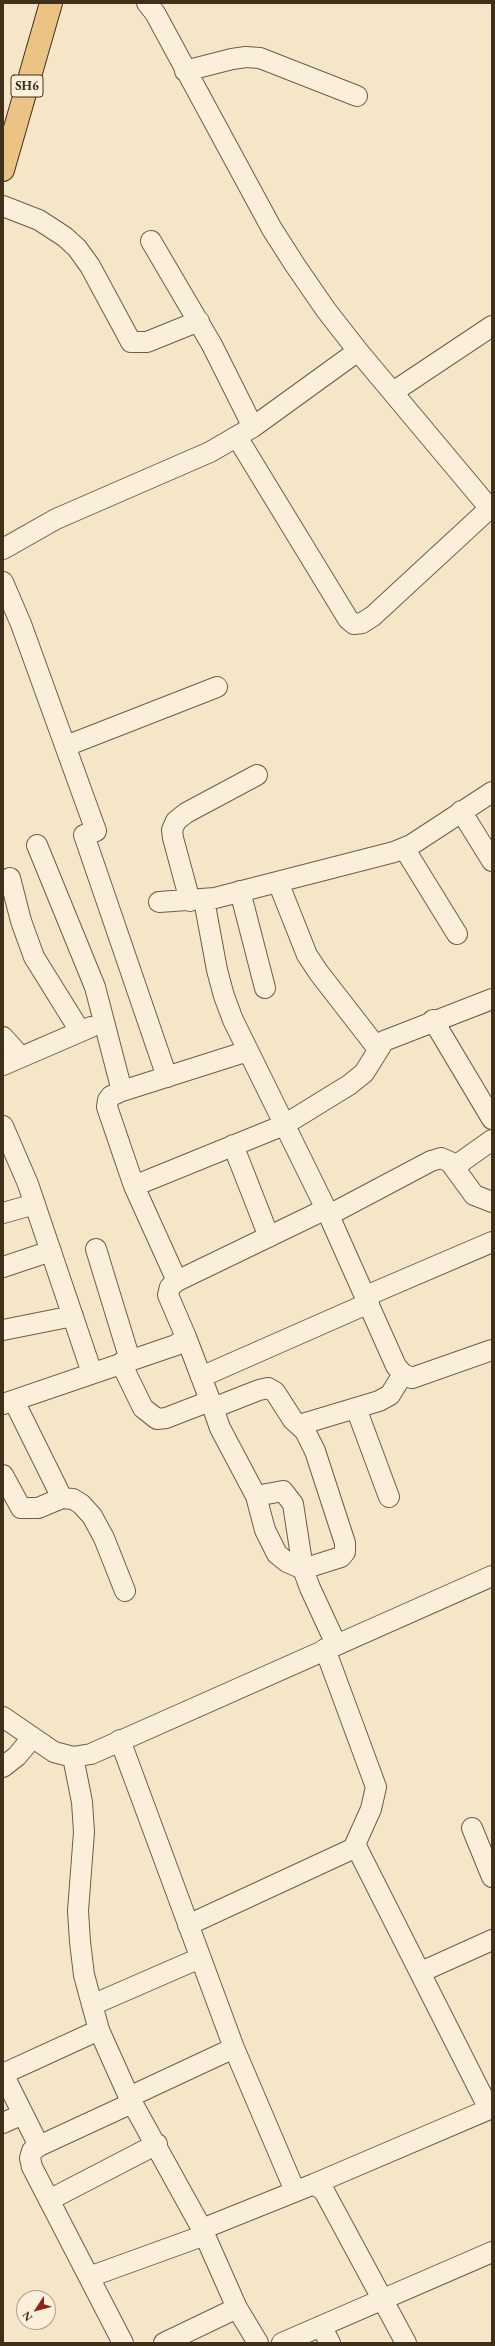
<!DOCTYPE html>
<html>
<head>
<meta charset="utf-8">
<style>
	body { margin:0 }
	#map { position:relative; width:495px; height:2346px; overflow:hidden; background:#f6e6c8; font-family:"EB Garamond",serif }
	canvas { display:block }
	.frame { position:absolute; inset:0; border:4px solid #402f19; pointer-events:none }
	.north { position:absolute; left:16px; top:2290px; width:40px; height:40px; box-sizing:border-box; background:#f9efdb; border:1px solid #afa28d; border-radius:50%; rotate:234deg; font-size:11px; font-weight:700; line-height:16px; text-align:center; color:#402f19 }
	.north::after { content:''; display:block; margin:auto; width:14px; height:18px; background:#8f2418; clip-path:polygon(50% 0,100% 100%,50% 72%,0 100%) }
</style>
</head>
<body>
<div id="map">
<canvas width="495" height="2346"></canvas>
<div class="frame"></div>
<div class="north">N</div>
</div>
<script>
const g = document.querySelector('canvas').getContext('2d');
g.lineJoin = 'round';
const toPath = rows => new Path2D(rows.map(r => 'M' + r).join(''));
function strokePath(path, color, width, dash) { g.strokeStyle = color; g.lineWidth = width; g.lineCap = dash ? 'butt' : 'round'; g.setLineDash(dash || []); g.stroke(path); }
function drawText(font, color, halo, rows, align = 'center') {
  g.font = font + ' "EB Garamond",serif'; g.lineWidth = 3; g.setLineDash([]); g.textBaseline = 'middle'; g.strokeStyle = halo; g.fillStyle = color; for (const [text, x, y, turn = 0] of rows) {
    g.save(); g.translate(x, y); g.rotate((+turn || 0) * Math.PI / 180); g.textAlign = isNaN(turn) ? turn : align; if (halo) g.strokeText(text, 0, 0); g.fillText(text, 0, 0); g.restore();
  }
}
const street = toPath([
	[147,3,155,13,272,229,295,265,326,310,358,351,492,511],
	[185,71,232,59,246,57,260,58,357,96],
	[3,206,39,220,65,237,77,248,90,266,131,342,147,342,199,321],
	[151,241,212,345,253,427],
	[393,392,492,326],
	[237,437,348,619,354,624,362,623,373,616,490,508],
	[3,549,56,519,210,452,253,427,358,351],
	[3,582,21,624,96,831,84,835,167,1077],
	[66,746,217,687],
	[461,811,492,861],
	[37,845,95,987,122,1091],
	[404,848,457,934],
	[10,878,21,921,34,957,80,1031],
	[278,882,307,955,319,973,378,1049],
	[240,891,265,988],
	[204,900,217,970,224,996,233,1020,326,1209,396,1366,403,1374,412,1378,492,1350],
	[190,901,173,838,172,830,176,821,186,813,257,775],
	[159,902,215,898,394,852,411,845,492,792],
	[433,1020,492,1119],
	[3,1037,20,1056],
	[3,1065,91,1027],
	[3,1126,28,1184,92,1373],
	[233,1145,269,1237],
	[454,1167,492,1140],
	[134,1186,284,1125,349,1085,364,1073,384,1041,492,999],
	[3,1213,35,1204],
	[329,1215,431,1161,441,1158,450,1162,474,1195,492,1202],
	[96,1249,130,1360],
	[3,1267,51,1251],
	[177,1281,134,1186,107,1107,108,1100,111,1096,122,1091,248,1051],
	[366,1296,492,1242],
	[3,1330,73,1316],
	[186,1337,213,1408,220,1428,256,1496,265,1530,277,1554,287,1562,303,1569,341,1557,345,1552,345,1543,315,1451,305,1431,293,1420,275,1392,268,1388,259,1390,213,1408],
	[121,1363,143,1408,157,1419,166,1418,210,1401],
	[201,1377,369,1303],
	[14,1401,62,1498],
	[3,1404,176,1345,186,1337,168,1295,170,1287,177,1281,326,1209],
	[356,1408,389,1497],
	[299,1425,379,1401,390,1395,403,1374],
	[3,1475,21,1508,38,1508,62,1498,73,1499,81,1504,92,1516,104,1538,125,1591],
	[256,1496,283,1491,293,1504,303,1569,310,1588,336,1644],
	[325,1649,376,1787,371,1809,353,1849],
	[3,1717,54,1752,73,1757,91,1754,492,1576],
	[120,1740,234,2048,295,2191],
	[73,1757,82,1802,84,1832,78,1911,80,1942,84,1975,99,2030,129,2097,202,2229,237,2308,258,2343],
	[3,1767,17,1756,32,1738],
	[472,1828,492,1877],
	[188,1925,350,1850,358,1850,489,2109],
	[421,1972,492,1940],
	[92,2005,200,1958],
	[3,2074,99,2030],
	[3,2074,39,2146],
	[129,2097,234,2048],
	[3,2123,23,2114],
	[314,2184,492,2108],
	[49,2200,157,2144],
	[202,2229,314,2184,324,2191,406,2343],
	[89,2277,205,2235],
	[321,2326,330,2343],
	[123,2343,32,2167,30,2158,32,2151,39,2146,132,2103],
	[164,2343,237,2308],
	[282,2343,492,2252]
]);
const primary = toPath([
	[3,170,51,3]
]);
strokePath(street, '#6e5d45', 22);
strokePath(primary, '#402f19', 24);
strokePath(street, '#f9efdb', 20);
strokePath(primary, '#ebc384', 22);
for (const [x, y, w] of [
	[27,86,32]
]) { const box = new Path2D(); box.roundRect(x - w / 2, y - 11, w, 22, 3); g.fillStyle = '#f9efdb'; g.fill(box); strokePath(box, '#402f19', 1); }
drawText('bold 13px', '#402f19', null, [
	["SH6",27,86]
]);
</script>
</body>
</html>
